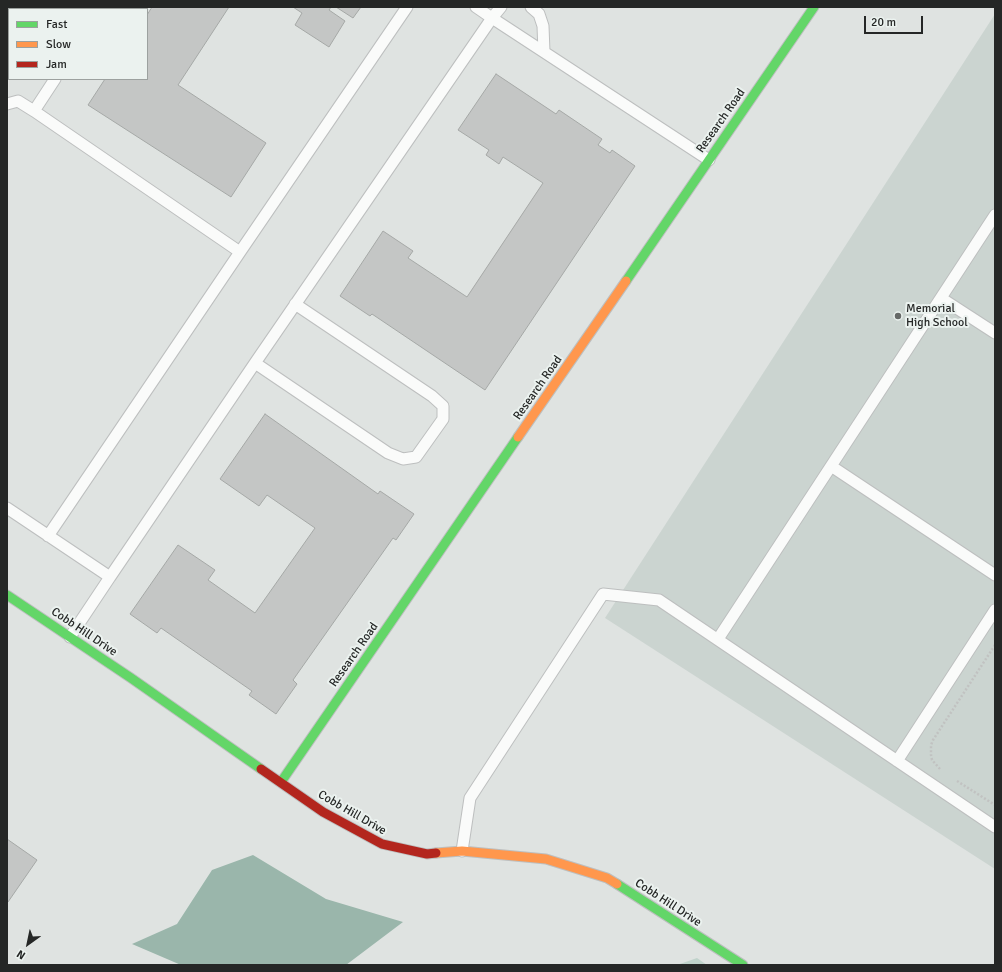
<!DOCTYPE html>
<html>
<head>
<meta charset="utf-8">
<style>
	body { margin:0 }
	#map { position:relative; width:1002px; height:972px; overflow:hidden; background:#dfe3e1; font-family:Signika,sans-serif }
	canvas { display:block }
	.frame { position:absolute; inset:0; border:8px solid #252726; pointer-events:none }
	.legend { position:absolute; left:8px; top:8px; width:140px; height:72px; box-sizing:border-box; background:#ebf2ef; border:1px solid #9ca19f; margin:0; padding:5px 7px; list-style:none; font-size:12px; color:#252726 }
	.legend li { display:flex; align-items:center; gap:8px; height:20px }
	.legend b { width:20px; border:1px solid #9ca19f }
	.north { position:absolute; left:8px; top:924px; width:40px; height:40px; -webkit-text-stroke:3px #ebf2ef; paint-order:stroke; rotate:213deg; font-size:11px; font-weight:700; line-height:16px; text-align:center; color:#252726 }
	.north::after { content:''; display:block; margin:auto; width:14px; height:18px; background:#252726; clip-path:polygon(50% 0,100% 100%,50% 72%,0 100%) }
	.scale { position:absolute; left:864px; top:16px; width:59px; height:18px; box-sizing:border-box; border:2px solid #252726; border-top:0; padding-left:5px; font-size:12px; line-height:14px; white-space:nowrap; color:#252726; -webkit-text-stroke:3px #ebf2ef; paint-order:stroke }
</style>
</head>
<body>
<div id="map">
<canvas width="1002" height="972"></canvas>
<div class="frame"></div>
<ul class="legend">
<li><b style="height:5px;background:#63d668"></b>Fast</li>
<li><b style="height:5px;background:#ff974d"></b>Slow</li>
<li><b style="height:5px;background:#b3261e"></b>Jam</li>
</ul>
<div class="north">N</div>
<div class="scale">20 m</div>
</div>
<script>
const g = document.querySelector('canvas').getContext('2d');
g.lineJoin = 'round';
function fill(path, color) { g.fillStyle = color; g.fill(path, 'evenodd'); }
const toPath = rows => new Path2D(rows.map(r => 'M' + r).join(''));
function strokePath(path, color, width, dash) { g.strokeStyle = color; g.lineWidth = width; g.lineCap = dash ? 'butt' : 'round'; g.setLineDash(dash || []); g.stroke(path); }
function drawText(font, color, halo, rows, align = 'center') {
  g.font = font + ' Signika,sans-serif'; g.lineWidth = 4; g.setLineDash([]); g.textBaseline = 'middle'; g.strokeStyle = halo; g.fillStyle = color; for (const [text, x, y, turn = 0] of rows) {
    g.save(); g.translate(x, y); g.rotate((+turn || 0) * Math.PI / 180); g.textAlign = isNaN(turn) ? turn : align; if (halo) g.strokeText(text, 0, 0); g.fillText(text, 0, 0); g.restore();
  }
}
fill(toPath([
	[995,14,995,869,605,618]
]), '#cbd4d0');
fill(toPath([
	[697,958,707,965,677,965]
]), '#c0d3cb');
fill(toPath([
	[253,855,326,899,403,922,346,965,181,965,132,944,177,924,212,870]
]), '#9ab6ab');
const building = toPath([
	[152,7,229,7,178,85,266,143,231,197,88,105,105,79,147,79,147,15,152,7],
	[293,7,331,7,329,10,345,21,329,47,295,25,302,13,293,7],
	[336,7,361,7,353,18,336,7],
	[496,74,556,114,559,110,602,139,598,145,610,153,612,150,635,166,485,390,372,314,370,316,340,296,383,231,413,251,408,258,467,297,543,183,503,157,499,164,486,155,489,150,458,130,496,74],
	[265,414,378,494,380,491,414,514,396,540,393,538,293,680,297,684,276,714,249,695,252,691,161,628,157,633,130,614,178,545,215,570,208,580,255,613,315,528,267,495,259,506,220,479,265,414],
	[7,839,37,860,8,902,7,901,7,839]
]);
fill(building, '#c4c6c5');
strokePath(building, '#a5a8a6', 1);
const lane = toPath([
	[476,7,492,18,501,7],
	[531,7,539,14,543,26,544,52],
	[102,9,103,7],
	[55,79,34,111,240,252,407,7],
	[7,104,18,101,34,111],
	[941,298,995,333],
	[255,363,388,453,403,459,416,457,443,419,443,406,432,396,295,304],
	[831,466,995,575],
	[7,508,110,577,70,637],
	[48,536,240,252],
	[110,577,255,363,492,18,709,160],
	[718,639,995,215],
	[897,761,995,610],
	[462,851,470,798,603,594,659,600,995,827]
]);
const fast = toPath([
	[626,281,814,7],
	[7,595,131,678,261,769],
	[281,782,518,437],
	[617,884,743,965]
]);
const slow = toPath([
	[518,437,626,281],
	[436,853,462,851,546,859,607,878,617,884]
]);
const jam = toPath([
	[261,769,323,812,382,844,427,854,436,853]
]);
strokePath(lane, '#bdbfbf', 13);
strokePath(fast, '#bdbfbf', 11);
strokePath(slow, '#bdbfbf', 11);
strokePath(jam, '#bdbfbf', 11);
strokePath(toPath([
	[940,769,932,760,931,755,931,745,933,740,995,645],
	[957,781,995,805]
]), '#c1c2c1', 2.5, [2, 2]);
strokePath(lane, '#fafbfa', 11);
strokePath(fast, '#63d668', 9);
strokePath(slow, '#ff974d', 9);
strokePath(jam, '#b3261e', 9);
for (const [x, y, r, color] of [
	[898,316,4,"#666967"]
]) { const dot = new Path2D(); dot.arc(x, y, r, 0, 2 * Math.PI); g.fillStyle = color; g.fill(dot); strokePath(dot, '#ebf2ef', 1.5); }
drawText('12px', '#252726', '#ebf2ef', [
	["Research Road",721,121,-55],
	["Research Road",538,388,-55],
	["Cobb Hill Drive",84,632,34],
	["Research Road",354,655,-55],
	["Cobb Hill Drive",352,813,30],
	["Cobb Hill Drive",668,903,33]
]);
drawText('12px', '#252726', '#ebf2ef', [
	["Memorial",906,309],
	["High School",906,323]
], 'left');
</script>
</body>
</html>
